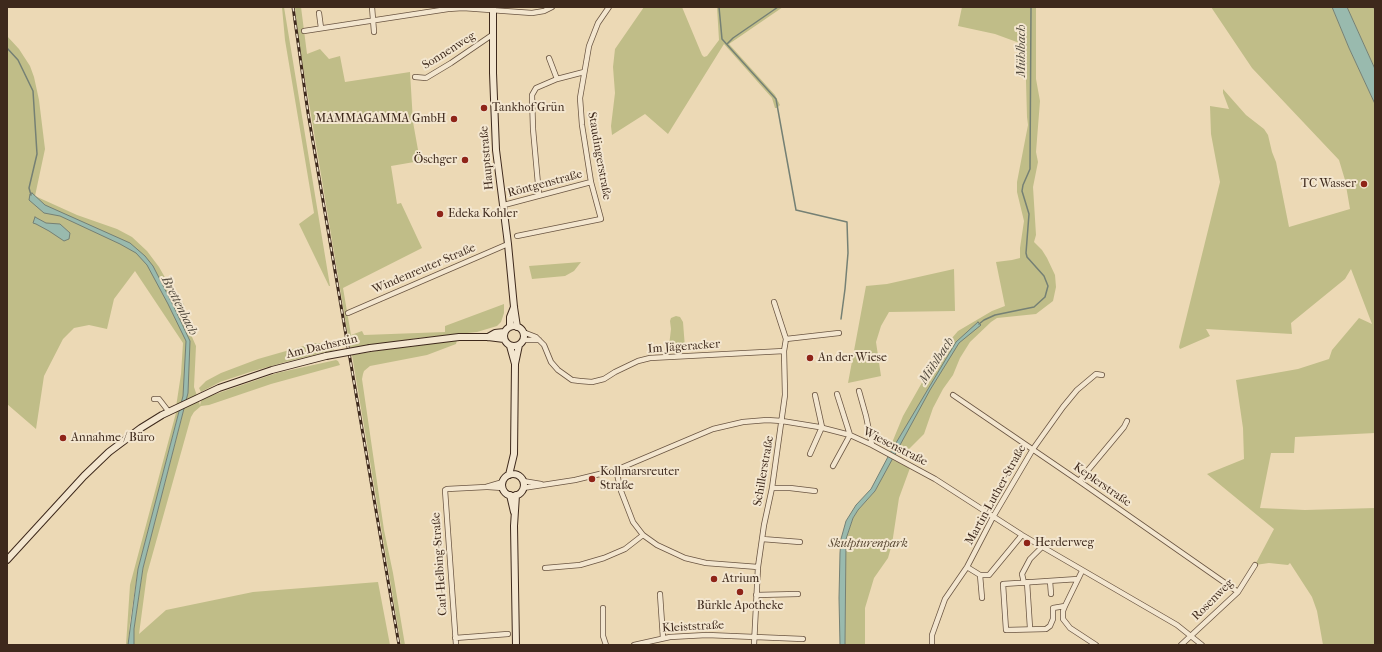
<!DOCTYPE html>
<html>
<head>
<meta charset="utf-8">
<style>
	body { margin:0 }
	#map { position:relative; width:1382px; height:652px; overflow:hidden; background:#ecd9b5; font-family:"IM FELL French Canon",serif }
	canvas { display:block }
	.frame { position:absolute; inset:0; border:8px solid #3e291c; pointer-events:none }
</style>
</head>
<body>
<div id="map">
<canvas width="1382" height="652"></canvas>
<div class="frame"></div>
</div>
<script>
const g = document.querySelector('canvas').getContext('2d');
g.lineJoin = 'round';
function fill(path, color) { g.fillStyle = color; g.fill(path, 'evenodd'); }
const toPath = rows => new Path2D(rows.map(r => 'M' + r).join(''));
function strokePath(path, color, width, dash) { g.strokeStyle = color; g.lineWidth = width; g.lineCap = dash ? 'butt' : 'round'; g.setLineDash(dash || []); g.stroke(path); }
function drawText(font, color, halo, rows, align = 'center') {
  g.font = font + ' "IM FELL French Canon",serif'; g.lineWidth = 4; g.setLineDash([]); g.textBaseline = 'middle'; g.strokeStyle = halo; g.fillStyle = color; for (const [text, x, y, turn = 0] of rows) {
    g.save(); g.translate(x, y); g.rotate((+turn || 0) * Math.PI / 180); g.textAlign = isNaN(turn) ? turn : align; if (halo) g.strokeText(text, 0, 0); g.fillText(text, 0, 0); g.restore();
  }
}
fill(toPath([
	[282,7,284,7,330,286,329,286,299,224,314,213,285,40],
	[295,7,301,7,307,54,320,49,329,59,340,56,345,82,410,72,413,122,420,161,391,166,397,204,401,203,422,248,343,288,351,335,362,331,364,335,445,332,445,326,504,304,504,313,501,322,497,326,477,332,419,338,350,348,299,43],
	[644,7,682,7,702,55,704,57,707,56,719,40,717,7,783,7,729,44,775,95,780,105,777,108,775,108,772,98,724,44,668,134,645,114,612,135,611,126,615,93,613,67,615,49],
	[962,7,1036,7,1036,79,1040,101,1036,152,1038,162,1033,187,1036,235,1034,242,1042,250,1047,258,1055,275,1056,287,1053,301,1036,314,997,318,991,322,970,342,960,358,953,375,943,389,933,408,924,434,903,455,895,453,889,450,903,416,924,379,940,352,958,331,992,311,1005,306,996,262,1012,260,1020,258,1020,248,1024,221,1017,192,1017,182,1028,125,1027,117,1025,45,995,34,958,26],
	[1211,7,1332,7,1349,48,1375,104,1375,433,1295,437,1294,453,1271,453,1260,508,1305,510,1375,508,1375,645,1323,645,1317,611,1312,597,1290,563,1288,565,1269,563,1255,565,1274,529,1207,474,1244,459,1243,428,1236,380,1298,369,1329,359,1332,350,1359,318,1372,324,1351,269,1345,279,1291,323,1292,334,1206,329,1210,336,1180,349,1179,347,1220,182,1211,134,1210,106,1229,109,1223,93,1223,89,1246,115,1264,129,1268,135,1272,152,1276,162,1289,227,1350,209,1345,180,1339,160,1252,68],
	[1347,7,1375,7,1375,69],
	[7,36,19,49,30,66,34,77,39,100,45,149,35,196,77,215,117,229,132,237,147,251,159,267,171,288,184,304,185,321,196,346,194,387,200,405,201,401,204,398,277,373,336,360,338,361,340,365,271,384,209,405,201,406,194,412,191,417,147,574,139,634,166,610,253,592,378,582,390,645,134,645,134,629,143,568,185,405,180,407,138,569,130,622,128,645,126,645,130,585,177,409,176,407,181,374,183,343,135,271,114,299,107,329,89,325,74,328,63,339,44,376,36,429,7,404],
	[581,262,574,271,565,276,532,279,529,266],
	[954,269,955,311,889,312,881,326,876,342,881,376,848,383,866,286,887,284],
	[676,316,680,317,683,322,685,348,681,350,672,351,669,346,671,329,670,321,671,318],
	[457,340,456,344,427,355,370,366,364,371,363,374,362,379,384,530,393,573,405,645,401,645,352,355,421,344],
	[314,343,329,343,333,346,334,350,286,362,250,372,220,382,201,392,199,388,206,381,221,373,258,359],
	[891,459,910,468,899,498,892,544,888,558,874,578,865,608,865,645,845,645,846,539,853,518,858,510,875,491]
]), '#c0bd88');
const water = toPath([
	[1332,7,1347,7,1375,69,1375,104,1349,48,1332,7],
	[32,193,45,205,130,243,145,256,153,266,173,305,190,341,188,393,143,568,134,629,134,645,128,645,129,637,138,569,183,396,186,341,168,304,147,265,136,253,120,244,60,216,44,213,29,200,30,194,32,193],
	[35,217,46,223,60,224,70,233,69,239,64,241,49,231,36,224,33,223,35,217],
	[978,322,981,325,959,343,930,390,875,491,858,510,853,518,846,539,845,645,840,645,839,598,840,553,841,539,846,521,856,505,871,489,890,453,956,342,978,322]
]);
fill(water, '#99baae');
strokePath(water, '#758074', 1);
strokePath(toPath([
	[719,7,722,39,776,99,796,210,847,222,848,253,845,289,841,319],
	[1374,7,1375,10],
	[727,44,733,38,778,7],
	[7,48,18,60,33,91,37,154,29,188,31,195],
	[979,324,984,320,995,315,1034,307,1045,297,1048,286,1044,276,1027,257,1026,253,1029,214,1022,191,1023,185,1030,169,1031,7]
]), '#758074', 1.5);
const street = toPath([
	[372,7,374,32],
	[319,13,321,28],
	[304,31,448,9,463,8,532,13,544,11,552,7],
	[549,58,557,79],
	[415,77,426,78,451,63,492,35],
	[539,195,533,129,532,95,536,88,557,79,584,72],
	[504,205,591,182],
	[517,236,601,219,591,182,582,125,580,98,589,46,598,23,609,7],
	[348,313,508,244],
	[523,332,536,337,544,345,551,362,558,370,572,380,580,381,592,382,604,379,615,372,638,361,650,358,784,351],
	[786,339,839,333],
	[523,340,539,340],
	[859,391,866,416,872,445],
	[953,395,1079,481,1238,592],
	[154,399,159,399,169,412],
	[810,454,822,427,815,395],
	[833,466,850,435,837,394],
	[616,470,621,491,633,522,643,535,657,545,685,558,706,563,758,567],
	[523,481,541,484],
	[1079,481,1124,427,1127,421],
	[488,487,503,488],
	[523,488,575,480,616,470,713,429,743,422,767,420,782,421,819,427,850,435,872,445,935,479,1022,535,1177,625,1202,645],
	[772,488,790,488,815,491],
	[762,539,800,542],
	[967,567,980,575,989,575,1022,535],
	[545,568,580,565,604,558,625,549,643,535],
	[1082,571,1065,606,1063,611,1063,619,1070,628,1096,645],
	[980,575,982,598],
	[1050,581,1051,594],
	[1027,582,1030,628],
	[1024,583,1022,574,1030,559,1042,547],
	[660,594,663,638],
	[756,595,798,594],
	[1065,606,1053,608,1053,619,1050,626,1046,629,1006,630,1003,584,1078,579],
	[603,608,603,636,606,645],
	[455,638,508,634],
	[456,645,445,490,447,489,486,487,503,482],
	[634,645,670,637,707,635,803,639],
	[754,645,758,567,764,525,772,488,785,395,784,351,786,339,774,302],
	[932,645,932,635,945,599,967,567,993,517,1033,449,1063,407,1077,390,1096,374,1102,375],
	[1181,645,1238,592,1255,565]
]);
const secondary = toPath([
	[493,7,493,73,496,150,508,244,514,307,517,327],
	'504 336a10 10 0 1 1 20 0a10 10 0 1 1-20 0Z',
	[510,327,510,317,514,307],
	[488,337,495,333,504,332],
	[510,346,515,364],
	[370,348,459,337,488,337,504,339],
	'502 485a11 11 0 1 1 22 0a11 11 0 1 1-22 0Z',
	[509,475,514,454,515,364,519,345],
	[510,495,514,512],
	[516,495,514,526,516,645],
	[7,560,84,476,109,452,141,428,162,415,219,388,272,370,326,356]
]);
strokePath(street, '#6a5542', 6);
strokePath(secondary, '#3e291c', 8);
strokePath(street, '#f3e6cf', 4.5);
strokePath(secondary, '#f3e6cf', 6);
const rail = toPath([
	[293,7,308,113,399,645]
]);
strokePath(rail, '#3e291c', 3);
strokePath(rail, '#f3e6cf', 1.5, [4.5]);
const secondaryBridge = toPath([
	[326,356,370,348]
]);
strokePath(secondaryBridge, '#3e291c', 8, []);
strokePath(secondaryBridge, '#f3e6cf', 6);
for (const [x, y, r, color] of [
	[484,108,4,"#8f2418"],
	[454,119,4,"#8f2418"],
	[465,160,4,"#8f2418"],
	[1364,184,4,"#8f2418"],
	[440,214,4,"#8f2418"],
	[810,358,4,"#8f2418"],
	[63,438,4,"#8f2418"],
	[592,479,4,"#8f2418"],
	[1027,543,4,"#8f2418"],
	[714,579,4,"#8f2418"],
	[740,592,4,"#8f2418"]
]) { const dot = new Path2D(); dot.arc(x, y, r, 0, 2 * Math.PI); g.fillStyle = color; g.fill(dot); strokePath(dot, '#f3e6cf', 1.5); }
drawText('12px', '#3e291c', '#f3e6cf', [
	["Sonnenweg",449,51,-32],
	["Staudingerstraße",599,156,80],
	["Hauptstraße",487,158,-95],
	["Röntgenstraße",545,184,-15],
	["Windenreuter Straße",424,269,-23],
	["Am Dachsrain",322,347,-13],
	["Im Jägeracker",684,347,-4],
	["Wiesenstraße",895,447,27],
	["Schillerstraße",764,471,-80],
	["Keplerstraße",1102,485,35],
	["Martin-Luther-Straße",996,495,-61],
	["Carl-Helbing-Straße",440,564,-94],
	["Rosenweg",1213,600,-45],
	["Kleiststraße",693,627,-3]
]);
drawText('12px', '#3e291c', '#f3e6cf', [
	["Tankhof Grün",492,108],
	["MAMMAGAMMA GmbH",446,119,"right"],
	["Öschger",457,160,"right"],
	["TC Wasser",1356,184,"right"],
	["Edeka Kohler",448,214],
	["An der Wiese",818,358],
	["Annahme / Büro",71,438],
	["Kollmarsreuter",600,472],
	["Straße",600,486],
	["Herderweg",1035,543],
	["Atrium",722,579],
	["Bürkle Apotheke",740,606,"center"]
], 'left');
drawText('italic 12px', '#584732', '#f3e6cf', [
	["Skulpturenpark",868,544]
]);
drawText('italic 13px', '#554d40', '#f3e6cf', [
	["Mühlbach",1022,51,-90],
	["Brettenbach",179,306,63],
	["Mühlbach",937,361,-57]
]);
</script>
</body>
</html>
